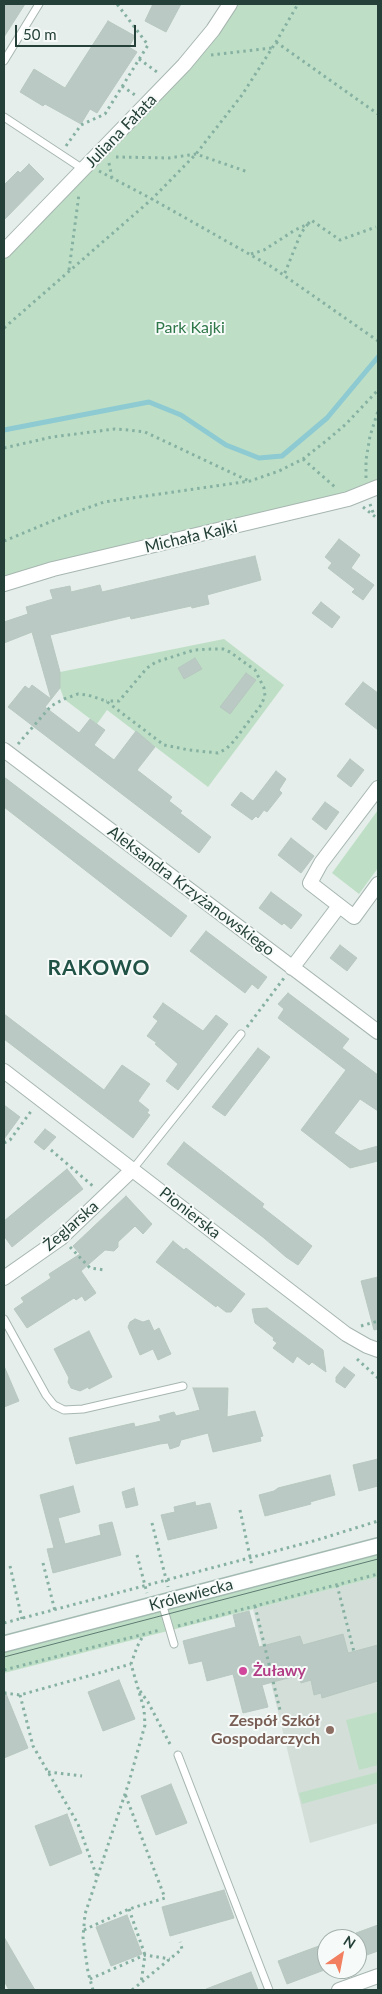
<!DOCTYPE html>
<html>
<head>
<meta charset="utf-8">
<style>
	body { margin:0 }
	#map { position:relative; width:382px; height:1994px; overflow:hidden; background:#e5eeea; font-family:Lato,sans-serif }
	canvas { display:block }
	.frame { position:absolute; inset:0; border:5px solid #244038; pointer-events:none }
	.north { position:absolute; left:317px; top:1929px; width:50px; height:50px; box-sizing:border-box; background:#f6faf8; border:1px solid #a2b0ab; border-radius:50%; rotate:33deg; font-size:14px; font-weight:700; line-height:20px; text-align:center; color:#244038 }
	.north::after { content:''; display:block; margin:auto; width:18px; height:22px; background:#f17f60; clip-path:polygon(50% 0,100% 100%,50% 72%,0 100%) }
	.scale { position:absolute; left:15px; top:25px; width:121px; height:22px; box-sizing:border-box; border:2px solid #244038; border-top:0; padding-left:6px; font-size:15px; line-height:18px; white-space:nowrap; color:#244038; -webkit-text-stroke:4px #f6faf8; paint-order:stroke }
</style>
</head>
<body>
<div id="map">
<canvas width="382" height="1994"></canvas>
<div class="frame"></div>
<div class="north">N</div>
<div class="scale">50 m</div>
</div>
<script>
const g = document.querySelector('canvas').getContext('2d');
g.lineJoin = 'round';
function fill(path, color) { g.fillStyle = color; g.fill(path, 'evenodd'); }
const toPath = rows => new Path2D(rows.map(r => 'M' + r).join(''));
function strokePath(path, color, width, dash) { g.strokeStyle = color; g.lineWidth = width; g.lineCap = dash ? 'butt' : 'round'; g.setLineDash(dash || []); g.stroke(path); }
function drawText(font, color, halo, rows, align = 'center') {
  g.font = font + ' Lato,sans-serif'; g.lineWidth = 4; g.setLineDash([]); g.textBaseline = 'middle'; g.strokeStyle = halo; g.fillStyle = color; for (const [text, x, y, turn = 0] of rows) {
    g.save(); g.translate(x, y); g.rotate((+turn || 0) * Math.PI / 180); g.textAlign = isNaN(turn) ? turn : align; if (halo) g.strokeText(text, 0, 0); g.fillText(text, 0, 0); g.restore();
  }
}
fill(toPath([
	[378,1577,378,1823,310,1843,253,1609]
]), '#d3ded9');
fill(toPath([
	[230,4,378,4,378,487,4,584,4,251,105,146],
	[224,639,284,685,208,787,107,710,97,724,64,699,60,688,60,672],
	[378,810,378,868,359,894,332,873],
	[378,1555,378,1577,4,1673,4,1653],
	[378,1712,378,1765,359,1770,346,1720],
	[378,1772,378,1783,302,1804,299,1793]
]), '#bedfc6');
strokePath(toPath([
	[4,430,149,402,181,415,226,445,259,458,282,456,327,418,378,357]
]), '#8ecad2', 5);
const building = toPath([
	[4,4,25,4,4,37,4,4],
	[153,4,181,4,166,32,145,21,153,4],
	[108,21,135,36,129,47,137,52,97,113,90,109,81,124,45,104,43,106,20,92,34,69,65,88,108,21],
	[29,164,44,179,4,220,4,185,18,171,20,173,29,164],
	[339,539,360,555,351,568,374,585,363,600,352,592,355,589,328,568,332,563,325,557,339,539],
	[255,556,261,580,207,595,209,604,192,608,191,606,131,619,130,616,50,635,60,672,60,688,45,707,79,733,90,719,105,730,94,745,114,760,136,731,155,747,137,770,172,797,169,801,182,811,180,813,211,837,199,853,8,707,25,686,29,689,32,685,51,699,32,632,4,643,4,622,28,614,26,607,53,599,50,590,70,586,71,592,100,585,102,592,255,556],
	[321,602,340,617,332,628,312,613,321,602],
	[195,658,202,669,184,679,178,668,195,658],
	[246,673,256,680,230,714,220,707,246,673],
	[363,682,378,693,378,730,345,704,363,682],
	[350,759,364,770,351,787,337,776,350,759],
	[276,771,286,779,279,790,282,793,267,812,264,810,258,818,256,816,252,820,231,805,241,792,253,801,276,771],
	[4,777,187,916,171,937,4,807,4,777],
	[325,802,339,812,326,830,312,819,325,802],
	[291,838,314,856,301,873,278,855,291,838],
	[271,892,302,915,291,929,284,923,282,925,259,908,271,892],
	[206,931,267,977,258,989,252,984,245,993,190,951,206,931],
	[340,945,357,958,347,971,330,958,340,945],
	[288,993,349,1039,342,1048,378,1075,378,1111,360,1099,334,1133,360,1151,378,1146,378,1161,350,1168,301,1130,346,1070,278,1018,284,1009,278,1004,288,993],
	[163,1003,203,1031,216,1015,228,1024,178,1090,166,1081,178,1064,155,1044,157,1043,147,1036,158,1021,153,1017,163,1003],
	[4,1014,104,1090,122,1065,150,1084,138,1101,149,1110,147,1113,150,1115,133,1138,4,1039,4,1014],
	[258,1048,270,1057,225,1116,212,1107,258,1048],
	[4,1105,20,1117,4,1139,4,1105],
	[45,1129,56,1137,44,1150,34,1142,45,1129],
	[184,1142,264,1204,262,1207,312,1246,298,1265,286,1257,264,1238,167,1164,184,1142],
	[67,1169,83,1189,12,1247,4,1236,4,1221,67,1169],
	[126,1196,152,1224,143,1234,135,1226,118,1242,118,1247,114,1251,105,1250,81,1271,96,1293,85,1301,82,1296,76,1300,74,1298,27,1328,14,1309,24,1302,21,1298,51,1278,49,1274,80,1254,73,1246,126,1196],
	[173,1241,184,1250,186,1248,245,1294,231,1312,226,1312,217,1305,216,1307,156,1262,173,1241],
	[378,1277,378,1329,374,1330,361,1281,378,1277],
	[267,1308,323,1350,326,1372,312,1362,309,1365,297,1356,293,1363,273,1348,277,1343,273,1340,274,1338,255,1323,252,1309,267,1308],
	[135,1319,143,1322,149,1320,154,1331,159,1328,171,1354,158,1360,153,1349,140,1355,128,1327,130,1322,135,1319],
	[89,1331,112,1377,89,1389,88,1387,80,1391,71,1388,68,1382,69,1378,54,1349,89,1331],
	[4,1366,19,1401,4,1407,4,1366],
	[344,1367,355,1375,345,1388,336,1382,336,1377,344,1367],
	[193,1388,228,1388,227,1417,255,1411,263,1436,260,1437,261,1441,213,1452,208,1433,181,1440,179,1446,170,1449,168,1443,160,1444,76,1464,69,1438,134,1423,135,1427,161,1421,159,1416,174,1412,176,1416,200,1410,193,1388],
	[378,1459,378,1486,359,1491,353,1465,378,1459],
	[330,1475,335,1495,310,1502,311,1504,265,1516,259,1495,274,1491,278,1488,330,1475],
	[73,1486,80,1512,58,1518,65,1544,101,1535,99,1525,112,1522,121,1555,53,1573,47,1549,54,1548,40,1495,73,1486],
	[134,1488,138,1505,126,1508,122,1492,134,1488],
	[195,1502,196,1506,210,1503,217,1528,168,1540,161,1515,175,1512,174,1507,195,1502],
	[249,1611,259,1647,300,1636,303,1645,343,1634,348,1653,378,1645,378,1681,322,1698,321,1693,314,1695,311,1680,301,1683,299,1675,262,1685,268,1707,243,1713,233,1674,207,1681,202,1661,189,1664,183,1641,236,1627,233,1615,249,1611],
	[119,1680,135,1719,103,1731,88,1692,119,1680],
	[4,1689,28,1748,4,1758,4,1689],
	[171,1784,187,1823,156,1835,141,1796,171,1784],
	[67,1814,82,1853,50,1866,35,1826,67,1814],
	[224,1890,234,1918,170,1936,162,1907,224,1890],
	[127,1915,142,1954,111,1966,96,1927,127,1915],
	[378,1925,378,1951,364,1956,356,1933,378,1925],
	[4,1937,26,1975,35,1990,9,1990,4,1981,4,1937],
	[327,1943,327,1969,287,1984,278,1961,327,1943],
	[251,1972,258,1990,206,1990,206,1989,251,1972]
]);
fill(building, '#bac9c3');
strokePath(building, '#b7c8c0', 1);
const service = toPath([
	[4,61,39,4],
	[4,117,83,169],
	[133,1169,241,1034],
	[4,1319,46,1395,54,1405,64,1410,83,1409,183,1386],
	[162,1603,174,1644],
	[178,1755,269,1990]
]);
const minor = toPath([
	[4,251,184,65,213,30,230,4],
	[4,584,53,569,323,505,348,499,378,487],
	[4,750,378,1032],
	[378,788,321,863,310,883,354,917,378,884],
	[292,968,339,906],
	[4,1071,346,1334,367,1346,378,1350],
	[4,1278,61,1238,133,1169],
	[339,1990,378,1976]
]);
const secondary = toPath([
	[4,1644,378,1546]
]);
strokePath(service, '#a7b6b1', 9);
strokePath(minor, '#a7b6b1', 16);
strokePath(secondary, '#a3bab1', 18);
strokePath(toPath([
	[276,42,378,114],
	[211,55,272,48],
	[139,59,157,72],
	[122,86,135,95],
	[66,146,81,125,105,114,148,45,117,4],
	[116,157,169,158,196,154,248,172],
	[109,163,112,178],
	[99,171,152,199,272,267,378,341],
	[308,224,311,220,340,240,376,227],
	[251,254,264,250,295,230,308,224,301,233,284,275],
	[69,270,79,194],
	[4,328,152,199,196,154,242,95,276,42,298,4],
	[4,448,52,437,115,429,129,430,145,432,249,481],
	[303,459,336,488],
	[366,478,366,460,370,436,378,411],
	[370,504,374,515],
	[363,507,378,519],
	[4,541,62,517,104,502,250,481,279,471,303,459,326,441,346,424,378,390],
	[18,744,51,706,64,699,78,694,88,695,106,701,164,745,189,750,218,753,226,749,234,741,261,705,265,696,264,688,255,670,230,652,223,649,211,649,194,650,156,662,147,668,119,701,106,701],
	[247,1027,284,978],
	[4,1143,10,1140,32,1110],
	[51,1150,94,1187],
	[70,1247,90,1268,105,1270],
	[361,1326,378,1321],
	[357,1359,378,1378],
	[240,1510,252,1566],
	[152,1523,168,1587],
	[137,1555,147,1593],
	[43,1563,55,1611],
	[10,1566,22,1619],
	[337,1585,354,1652],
	[255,1606,280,1710],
	[4,1623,317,1540,378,1521],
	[178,1626,378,1574],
	[4,1670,160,1630],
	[140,1691,148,1702,171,1746],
	[4,1693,20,1695,131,1664],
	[20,1695,33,1746,78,1824,97,1877],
	[48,1772,82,1776],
	[129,1909,145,1955,141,1983],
	[84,1930,129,1909,165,1898,125,1794],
	[90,1979,145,1955,170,1959],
	[93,1990,88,1972,83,1937,85,1914,129,1782,145,1725,144,1709,131,1664,137,1647,144,1634],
	[132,1990,182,1949,180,1942]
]), '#86b1a2', 3, [2.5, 4]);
strokePath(service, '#fff', 7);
strokePath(minor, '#fff', 14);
strokePath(secondary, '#fff', 15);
strokePath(toPath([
	[4,1657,378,1559]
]), '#5f7b73', 1);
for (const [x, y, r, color] of [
	[243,1671,5,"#d1479c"],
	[330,1730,5,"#8d6e63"]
]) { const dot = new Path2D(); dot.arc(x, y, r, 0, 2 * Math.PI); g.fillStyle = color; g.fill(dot); strokePath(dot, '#f6faf8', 2); }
drawText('16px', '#244038', '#f6faf8', [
	["Juliana Fałata",121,131,-46],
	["Michała Kajki",191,537,-13],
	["Aleksandra Krzyżanowskiego",191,891,37],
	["Pionierska",190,1213,38],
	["Żeglarska",71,1226,-41],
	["Królewiecka",191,1595,-15]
]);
drawText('16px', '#2e7748', '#f6faf8', [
	["Park Kajki",190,328]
]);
drawText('bold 16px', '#b23c85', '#f6faf8', [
	["Żuławy",253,1671]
], 'left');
drawText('bold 16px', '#785e54', '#f6faf8', [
	["Zespół Szkół",320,1721],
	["Gospodarczych",320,1739]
], 'right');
g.letterSpacing = '1px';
drawText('bold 21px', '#205245', '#f6faf8', [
	["RAKOWO",99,968]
]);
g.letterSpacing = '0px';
</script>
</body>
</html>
